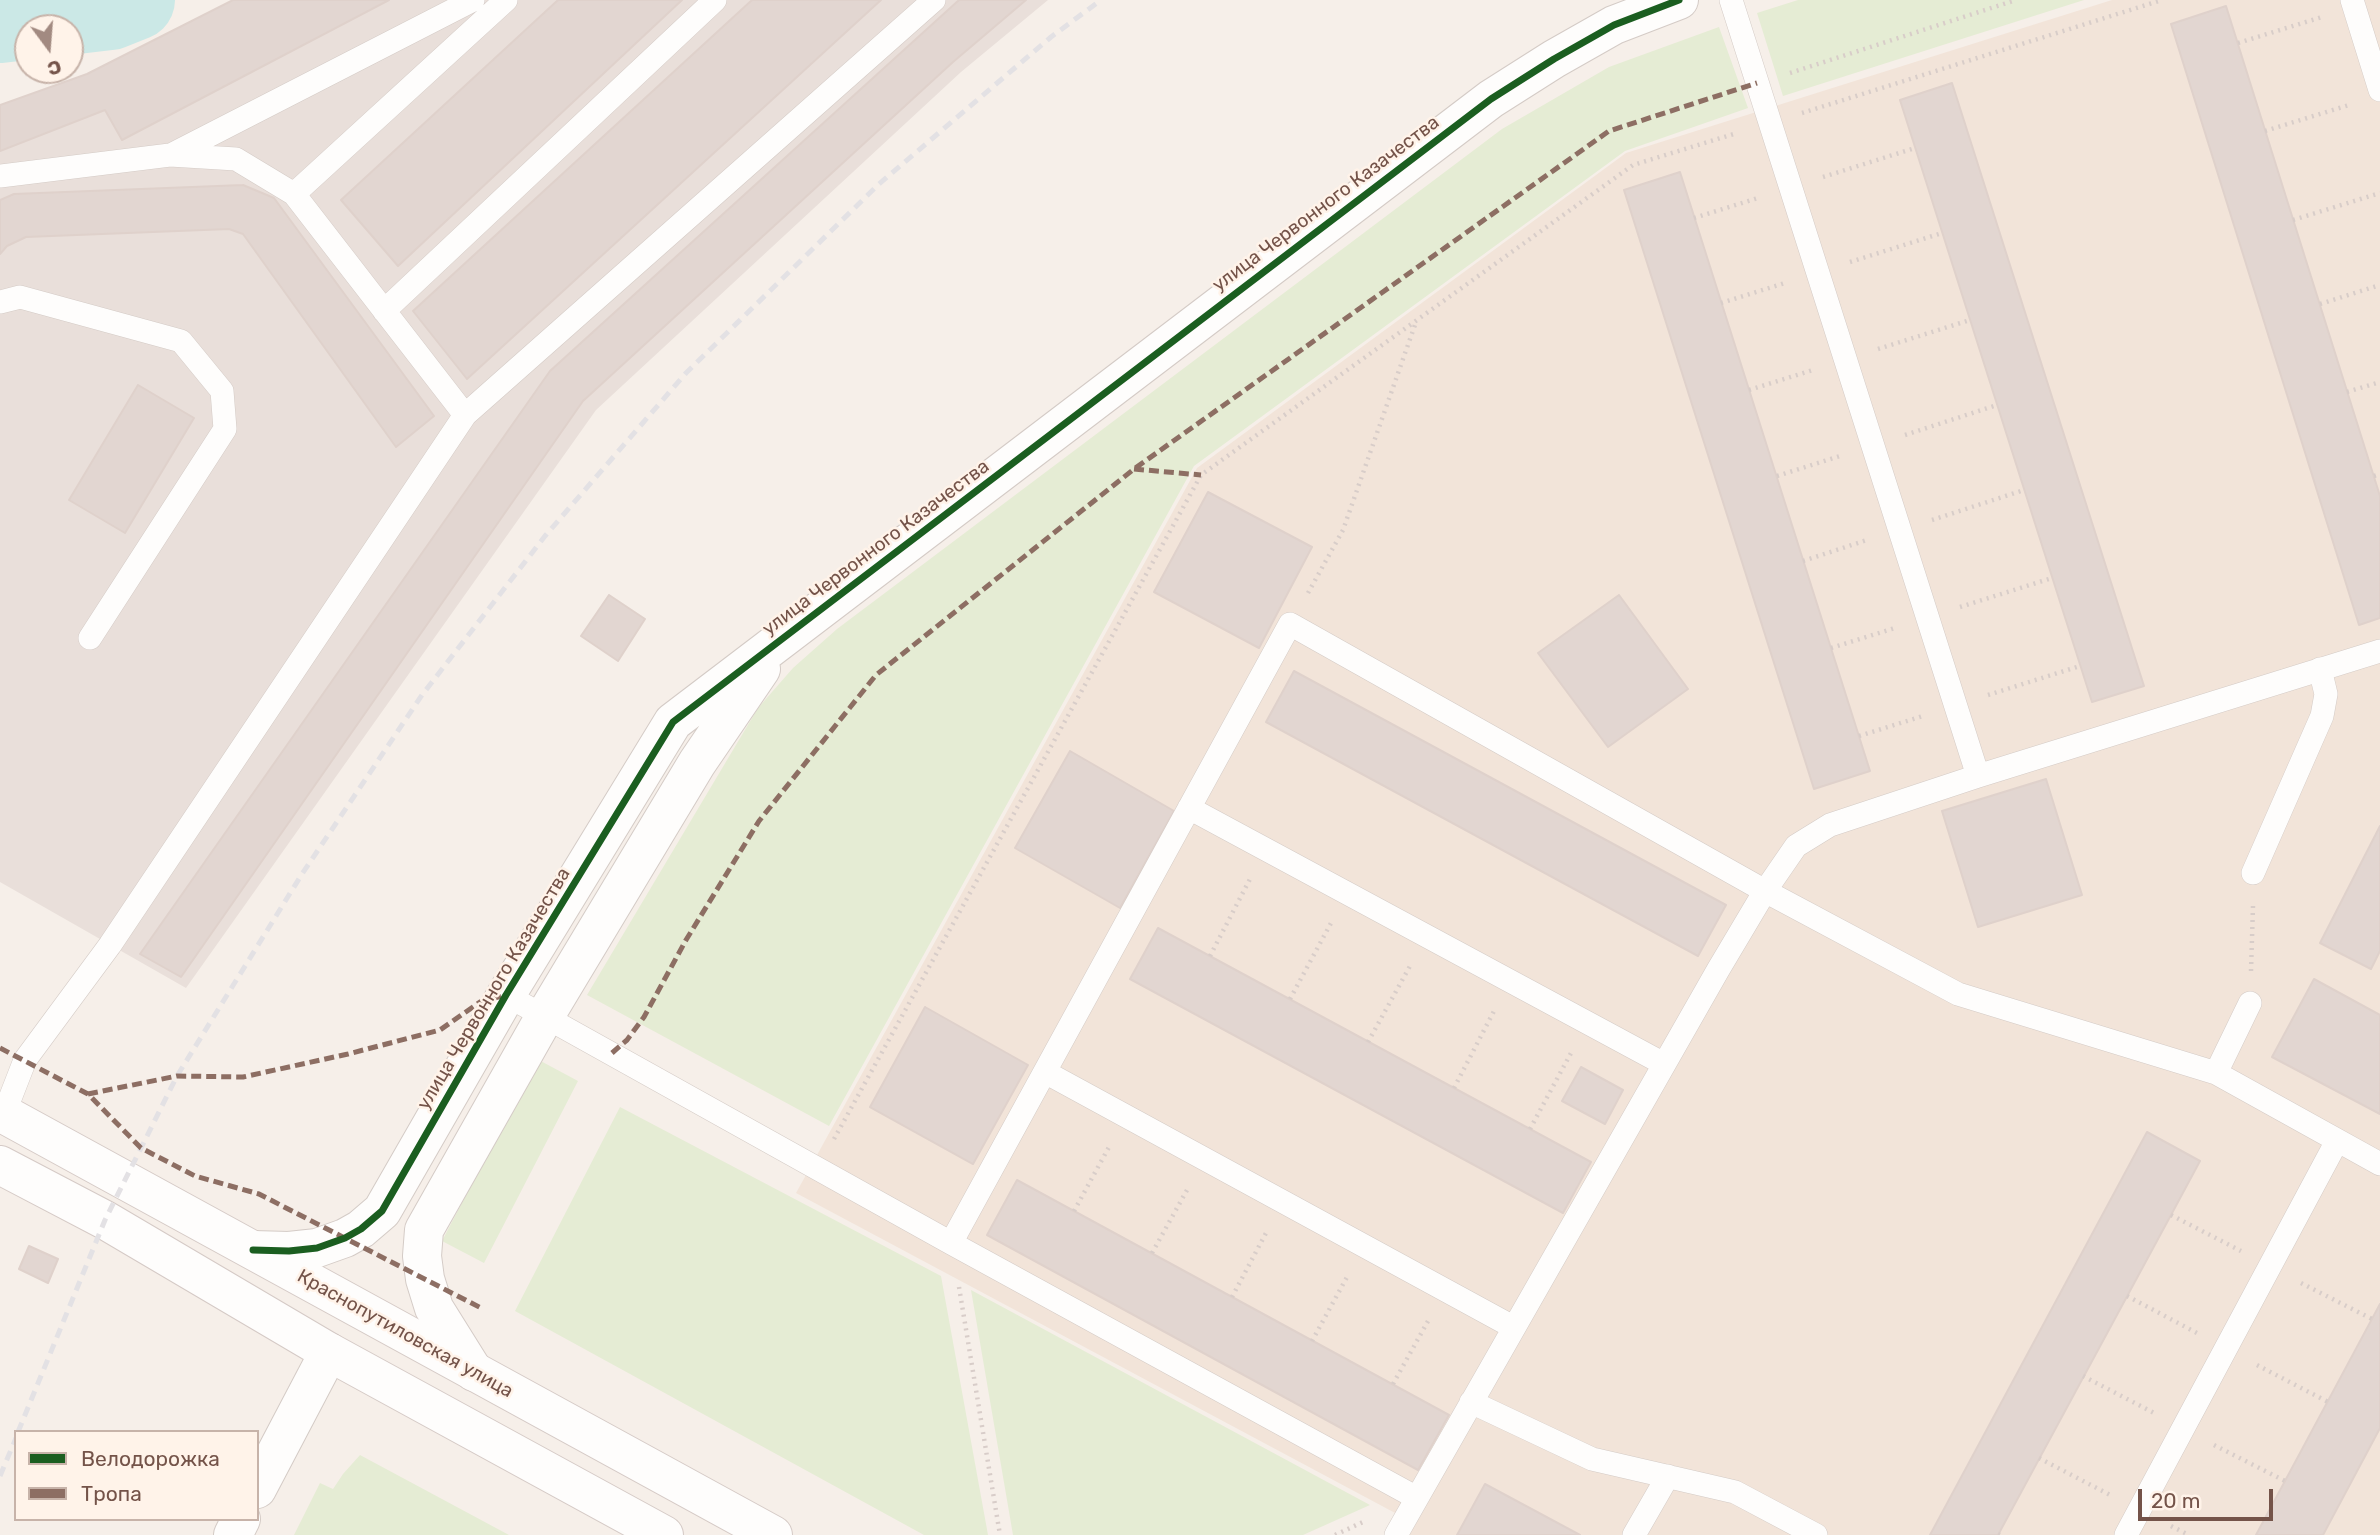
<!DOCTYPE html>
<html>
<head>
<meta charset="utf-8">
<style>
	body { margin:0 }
	#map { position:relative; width:2380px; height:1535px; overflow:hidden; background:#f6efe9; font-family:Rubik,sans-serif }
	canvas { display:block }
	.legend { position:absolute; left:14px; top:1430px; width:245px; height:91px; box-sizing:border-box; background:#fff3e9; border:2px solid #c7b3a9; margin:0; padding:9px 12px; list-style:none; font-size:21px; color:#745349 }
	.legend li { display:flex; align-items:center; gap:14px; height:35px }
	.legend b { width:35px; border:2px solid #c7b3a9 }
	.north { position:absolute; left:14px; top:14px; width:70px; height:70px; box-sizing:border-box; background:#fff3e9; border:2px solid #c7b3a9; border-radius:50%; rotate:164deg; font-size:19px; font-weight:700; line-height:28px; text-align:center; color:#745349 }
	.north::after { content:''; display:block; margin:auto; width:24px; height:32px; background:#a28a81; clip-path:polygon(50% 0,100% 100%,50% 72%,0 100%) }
	.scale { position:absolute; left:2138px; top:1489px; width:135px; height:32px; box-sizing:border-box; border:4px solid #745349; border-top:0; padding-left:9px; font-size:21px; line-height:24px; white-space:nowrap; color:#745349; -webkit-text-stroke:5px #fff3e9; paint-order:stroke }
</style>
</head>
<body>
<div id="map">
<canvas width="2380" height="1535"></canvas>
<ul class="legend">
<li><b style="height:9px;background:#1b5e20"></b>Велодорожка</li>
<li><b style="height:9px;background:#8d6e63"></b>Тропа</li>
</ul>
<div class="north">С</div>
<div class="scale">20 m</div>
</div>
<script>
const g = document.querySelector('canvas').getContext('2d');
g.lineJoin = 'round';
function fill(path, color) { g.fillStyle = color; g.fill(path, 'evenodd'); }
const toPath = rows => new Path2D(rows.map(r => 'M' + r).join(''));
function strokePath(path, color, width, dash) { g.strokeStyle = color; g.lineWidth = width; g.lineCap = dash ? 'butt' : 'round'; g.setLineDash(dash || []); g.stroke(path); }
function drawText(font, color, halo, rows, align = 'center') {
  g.font = font + ' Rubik,sans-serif'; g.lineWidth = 5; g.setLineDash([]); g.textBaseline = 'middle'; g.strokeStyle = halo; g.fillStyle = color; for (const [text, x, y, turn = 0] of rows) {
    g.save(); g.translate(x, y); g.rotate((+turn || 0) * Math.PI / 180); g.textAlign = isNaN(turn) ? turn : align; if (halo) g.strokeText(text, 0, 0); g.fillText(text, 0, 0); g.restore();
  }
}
fill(toPath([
	[2112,0,2380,0,2380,1535,1386,1535,1397,1514,796,1193,1197,468,1626,153]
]), '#f2e4d9');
fill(toPath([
	[233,0,1048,0,961,72,596,410,186,988,0,882,0,105,87,74]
]), '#e9dfda');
fill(toPath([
	[1798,0,2084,0,1783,96,1757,13],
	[1719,27,1748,108,1625,151,1194,466,829,1126,587,995,758,708,793,668,837,629,1502,129,1609,67],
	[537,1059,578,1081,484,1263,442,1241],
	[620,1107,941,1276,988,1535,924,1535,515,1311],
	[971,1290,1370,1505,1303,1535,1013,1535],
	[360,1455,509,1535,294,1535,320,1483,333,1489,343,1474]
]), '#e5ecd4');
strokePath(toPath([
	[0,23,110,10,135,0]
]), '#cbe8e6', 80);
const building = toPath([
	[233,0,389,0,122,140,105,110,0,151,0,105,87,74,233,0],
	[558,0,682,0,398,266,341,200,558,0],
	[752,0,881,0,467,379,413,311,752,0],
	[959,0,1026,0,953,62,583,401,181,977,140,954,550,371,959,0],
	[2226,6,2380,496,2380,618,2359,625,2171,24,2226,6],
	[1952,83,2144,686,2092,702,1900,100,1952,83],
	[1680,172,1870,771,1814,789,1624,190,1680,172],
	[243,185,274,198,434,416,396,447,243,234,229,229,26,237,7,246,0,254,0,200,14,194,243,185],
	[138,385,194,418,125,533,69,500,138,385],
	[1208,492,1312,547,1259,648,1154,592,1208,492],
	[609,595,645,619,618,661,581,636,609,595],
	[1619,595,1688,689,1608,747,1538,653,1619,595],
	[1294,671,1726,905,1698,956,1266,722,1294,671],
	[1070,751,1174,811,1120,908,1015,848,1070,751],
	[2046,779,2082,895,1978,927,1942,811,2046,779],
	[2380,826,2380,951,2371,969,2320,943,2380,826],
	[1158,928,1591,1162,1563,1213,1130,979,1158,928],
	[2314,979,2380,1015,2380,1114,2272,1057,2314,979],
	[925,1007,1028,1065,973,1164,870,1107,925,1007],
	[1581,1067,1623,1090,1605,1124,1562,1101,1581,1067],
	[2147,1132,2200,1161,2171,1215,1998,1535,1930,1535,2147,1132],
	[1017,1180,1449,1415,1418,1470,987,1235,1017,1180],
	[29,1246,58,1259,48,1283,19,1269,29,1246],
	[2380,1304,2380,1428,2323,1535,2256,1535,2380,1304],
	[1485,1484,1580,1535,1457,1535,1485,1484]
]);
fill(building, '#e2d6d1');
strokePath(building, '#dfd1cb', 2);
const service = toPath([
	[1731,0,1978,776],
	[2352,0,2380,90],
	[171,155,473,0],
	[0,176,170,155,236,159,294,194,465,415,934,0],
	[294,194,506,0],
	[0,302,20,297,181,341,222,391,225,429,90,638],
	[384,311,715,0],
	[1189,808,1664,1064],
	[2253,873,2322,716,2326,694,2320,669],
	[506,995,951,1243,1417,1498],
	[1045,1072,1513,1327],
	[2216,1073,2250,1003],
	[4,1114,25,1060,110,945,465,415],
	[951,1243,1290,624,1765,891,1958,994,2216,1073,2380,1164],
	[1471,1402,1592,1459,1735,1492,1816,1535],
	[1396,1535,1718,970,1765,891,1796,846,1830,825,1978,776,2380,651],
	[1634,1535,1668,1476],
	[2126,1535,2337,1141]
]);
const minor = toPath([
	[253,1250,289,1251,317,1248,345,1238,361,1229,382,1211,506,995,673,722,1491,99,1554,59,1614,25,1679,0],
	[474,1372,434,1308,425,1279,422,1256,424,1230,545,1016,697,763,761,669],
	[257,1489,329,1352],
	[233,1535,241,1519]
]);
const secondary = toPath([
	[0,1112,773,1535],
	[0,1165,105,1220,329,1352,664,1535]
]);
strokePath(service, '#d4cbc6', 24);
strokePath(minor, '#d4cbc6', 40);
strokePath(secondary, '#d5cac6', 40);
strokePath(toPath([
	[2238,43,2322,17],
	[1790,73,2016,0],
	[1802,113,2162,0],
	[2265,131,2349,105],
	[1823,177,1915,148],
	[1694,218,1758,198],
	[2293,220,2380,193],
	[1850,262,1942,233],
	[1721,303,1785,283],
	[2320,304,2380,285],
	[1878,349,1970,320],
	[1749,390,1813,370],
	[2347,392,2380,382],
	[1905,435,1997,405],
	[1777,476,1840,456],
	[2374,476,2380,474],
	[1932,520,2024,490],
	[1803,561,1867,540],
	[1308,593,1343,530,1416,322],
	[1960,607,2052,578],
	[1831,648,1895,628],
	[1988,695,2080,666],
	[1859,736,1923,716],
	[1210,956,1250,879],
	[2251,971,2253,906],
	[1290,999,1331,923],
	[1368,1042,1410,966],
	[1454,1088,1494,1011],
	[1530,1129,1571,1053],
	[834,1139,1201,475,1633,165,1737,133],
	[1074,1211,1109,1147],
	[2171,1215,2241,1251],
	[1152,1253,1187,1190],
	[2301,1283,2372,1319],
	[959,1287,1000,1535],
	[2127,1296,2197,1333],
	[1232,1297,1266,1233],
	[1312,1341,1347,1277],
	[2257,1365,2328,1402],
	[2083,1376,2154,1413],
	[1393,1384,1428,1321],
	[2214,1445,2285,1481],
	[2039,1458,2110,1495],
	[2171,1526,2189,1535],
	[1998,1534,2000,1535],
	[1335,1535,1363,1522]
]), '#d8cdc9', 4.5, [2, 5]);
strokePath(service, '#fefdfc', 23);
strokePath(minor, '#fefdfc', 38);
strokePath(secondary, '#fefdfc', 38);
strokePath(toPath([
	[18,1432,105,1220,177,1076,302,874,422,695,545,536,686,373,879,184,1051,37,1101,0],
	[0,1476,16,1438]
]), '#e3e1e4', 5, [10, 7]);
strokePath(toPath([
	[1134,469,1201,475],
	[0,1048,88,1094,141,1148,195,1176,259,1194,483,1309],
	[612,1053,627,1040,644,1017,686,940,759,821,876,675,1134,469,1609,131,1757,83],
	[88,1094,177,1076,243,1077,348,1054,440,1030,480,1002,506,995]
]), '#8d6e63', 5, [10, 5]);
strokePath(toPath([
	[253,1250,289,1251,317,1248,345,1238,361,1229,382,1211,506,995,673,722,1491,99,1554,59,1614,25,1679,0]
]), '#1b5e20', 7);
drawText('19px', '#745349', '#fff3e9', [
	["улица Червонного Казачества",1326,204,-37],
	["улица Червонного Казачества",876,548,-37],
	["улица Червонного Казачества",494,989,-59],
	["Краснопутиловская улица",405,1334,29]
]);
</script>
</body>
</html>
